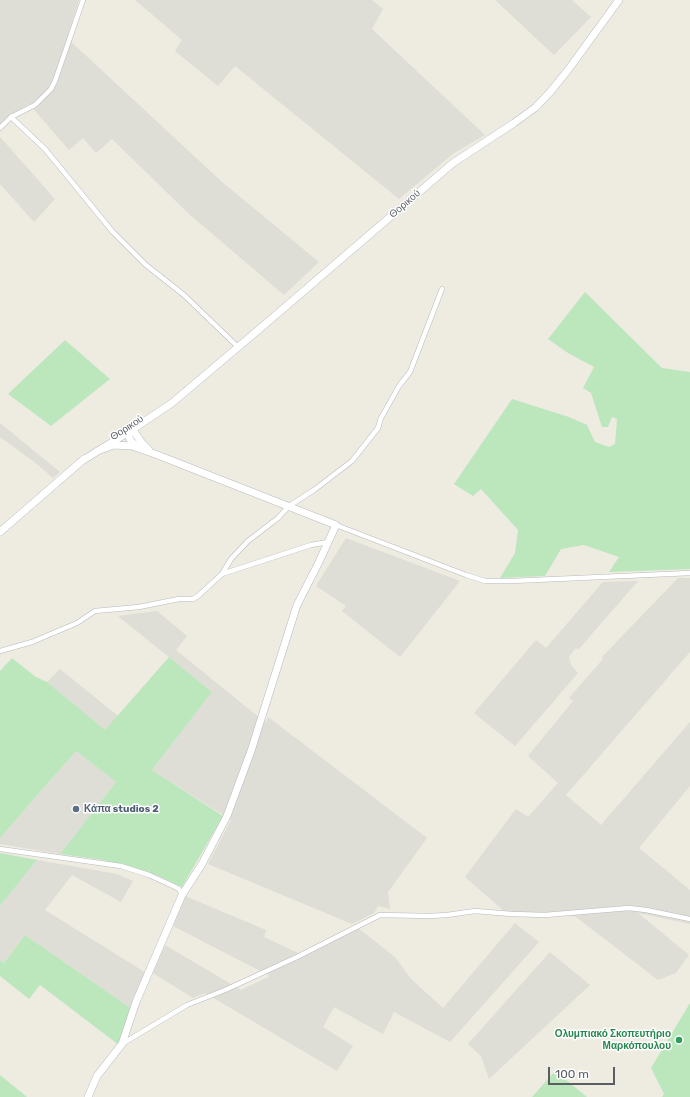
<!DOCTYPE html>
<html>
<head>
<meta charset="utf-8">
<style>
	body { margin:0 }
	#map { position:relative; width:690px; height:1097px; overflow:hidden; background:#eeebe1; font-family:Rubik,sans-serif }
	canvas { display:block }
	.scale { position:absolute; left:548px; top:1067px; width:67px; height:18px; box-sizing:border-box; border:2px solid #5a5e63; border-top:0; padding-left:5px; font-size:12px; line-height:14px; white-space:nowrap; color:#5a5e63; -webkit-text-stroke:3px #fff; paint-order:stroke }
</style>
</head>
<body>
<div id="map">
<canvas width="690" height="1097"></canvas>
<div class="scale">100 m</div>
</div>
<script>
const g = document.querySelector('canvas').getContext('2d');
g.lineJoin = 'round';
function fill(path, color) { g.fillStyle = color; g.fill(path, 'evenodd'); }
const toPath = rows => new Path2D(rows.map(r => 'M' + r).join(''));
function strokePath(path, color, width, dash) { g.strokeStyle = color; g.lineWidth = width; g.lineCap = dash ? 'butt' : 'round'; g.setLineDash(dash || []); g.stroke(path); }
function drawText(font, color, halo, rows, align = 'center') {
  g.font = font + ' Rubik,sans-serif'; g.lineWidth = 3; g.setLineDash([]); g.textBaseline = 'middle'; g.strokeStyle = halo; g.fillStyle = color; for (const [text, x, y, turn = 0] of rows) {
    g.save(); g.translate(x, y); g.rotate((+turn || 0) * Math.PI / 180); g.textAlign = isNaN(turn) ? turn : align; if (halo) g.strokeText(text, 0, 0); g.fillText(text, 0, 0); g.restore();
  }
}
fill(toPath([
	[0,0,79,0,67,38,222,182,319,262,284,295,188,213,112,139,96,153,83,138,69,150,29,104,14,113,0,125],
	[135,0,372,0,383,9,372,29,485,135,454,153,399,199,235,66,218,86,175,51,182,40],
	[495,0,572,0,591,17,554,55],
	[0,137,55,199,34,222,0,184],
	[0,423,60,472,53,478,37,464,0,437],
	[346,538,460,581,400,657,342,611,346,606,316,586],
	[678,578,690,578,690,652,566,795,601,825,690,722,690,786,639,848,690,890,690,924,638,913,689,955,676,973,658,980,576,917,550,913,505,912,465,877,516,809,528,817,558,783,528,756,573,701,569,698,603,659,602,657],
	[638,581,578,650,576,648,571,654,569,657,571,665,578,673,515,746,474,713,536,640,546,648,603,582],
	[157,611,187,636,176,650,266,723,268,717,427,838,388,892,390,909,378,906,374,913,352,924,208,864,231,820,152,770,212,692,118,616],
	[60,669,118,716,105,731,47,682],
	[76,751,116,782,60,854,0,844,0,838],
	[37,860,117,874,133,881,121,902,72,875,45,910,146,973,132,1009,25,935,4,963,0,960,0,906],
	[185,896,266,930,264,937,298,953,300,958,358,928,395,957,411,979,443,1008,515,923,539,942,450,1042,394,1012,383,1034,334,1007,323,1027,353,1046,337,1071,205,993,193,998,153,973,165,945,241,990,270,976,173,926],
	[550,952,590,985,489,1079,481,1056,468,1044]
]), '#deddd6');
fill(toPath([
	[585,292,662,368,690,372,690,569,609,572,619,557,584,545,561,549,545,576,500,578,515,553,518,530,481,489,473,496,454,484,512,399,569,417,587,425,595,442,609,447,615,444,617,419,612,417,608,427,602,427,591,393,583,388,594,367,568,353,548,339],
	[65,340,110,379,51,426,8,394],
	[169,657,212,692,152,770,223,816,182,887,156,875,103,860,60,854,116,782,76,751,0,838,0,671,12,658,36,677,47,682,105,730],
	[0,853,37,860,0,906],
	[25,935,132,1009,118,1045,115,1042,40,985,29,999,0,976,0,960,4,963],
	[690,1003,690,1097,662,1097,664,1094,651,1068],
	[555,1071,587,1097,532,1097],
	[0,1075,27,1097,0,1097]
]), '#bce7bd');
const street = toPath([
	[11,117,45,149,112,231,146,265,184,295,238,347],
	[0,128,11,117,35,105,51,89,55,81,83,0],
	[336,525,466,575,485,581,512,581,690,573],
	[222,574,311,545,328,542],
	[0,651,32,642,77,623,95,611,139,607,179,599,193,599,198,596,222,574,231,559,248,541,278,518,289,506,314,490,352,461,378,428,381,418,399,386,410,372,442,289],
	[0,849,121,866,149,875,171,885,179,889,182,895],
	[122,1044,187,1005,225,990,297,957,380,915,430,916,447,915,475,911,512,914,545,915,629,908,646,910,690,919]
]);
const secondary = toPath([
	[130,426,142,443,149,450],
	[125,429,131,441,137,447],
	[80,462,127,433,172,403,263,326,453,163,514,123,536,107,551,91,568,70,619,0],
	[0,532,84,459],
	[88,1097,97,1076,122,1044,136,1002,182,895,202,864,227,816,251,751,297,605,318,564,336,525,155,454,132,446,114,445,97,451]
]);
strokePath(street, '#b7babf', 5.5);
strokePath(secondary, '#b7bbc1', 8);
strokePath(street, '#fff', 4.5);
strokePath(secondary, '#fff', 7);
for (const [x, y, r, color] of [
	[76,809,4,"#5c6f8a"],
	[679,1040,4,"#2e9e5b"]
]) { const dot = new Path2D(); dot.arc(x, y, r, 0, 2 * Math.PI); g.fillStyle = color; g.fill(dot); strokePath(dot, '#fff', 1.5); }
drawText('10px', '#5a5e63', '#fff', [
	["Θορικού",405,204,-41],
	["Θορικού",127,428,-33]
]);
drawText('bold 10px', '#4e5e75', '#fff', [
	["Κάπα studios 2",84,809]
], 'left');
drawText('bold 10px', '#27864d', '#fff', [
	["Ολυμπιακό Σκοπευτήριο",671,1034],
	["Μαρκόπουλου",671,1046]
], 'right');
</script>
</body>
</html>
